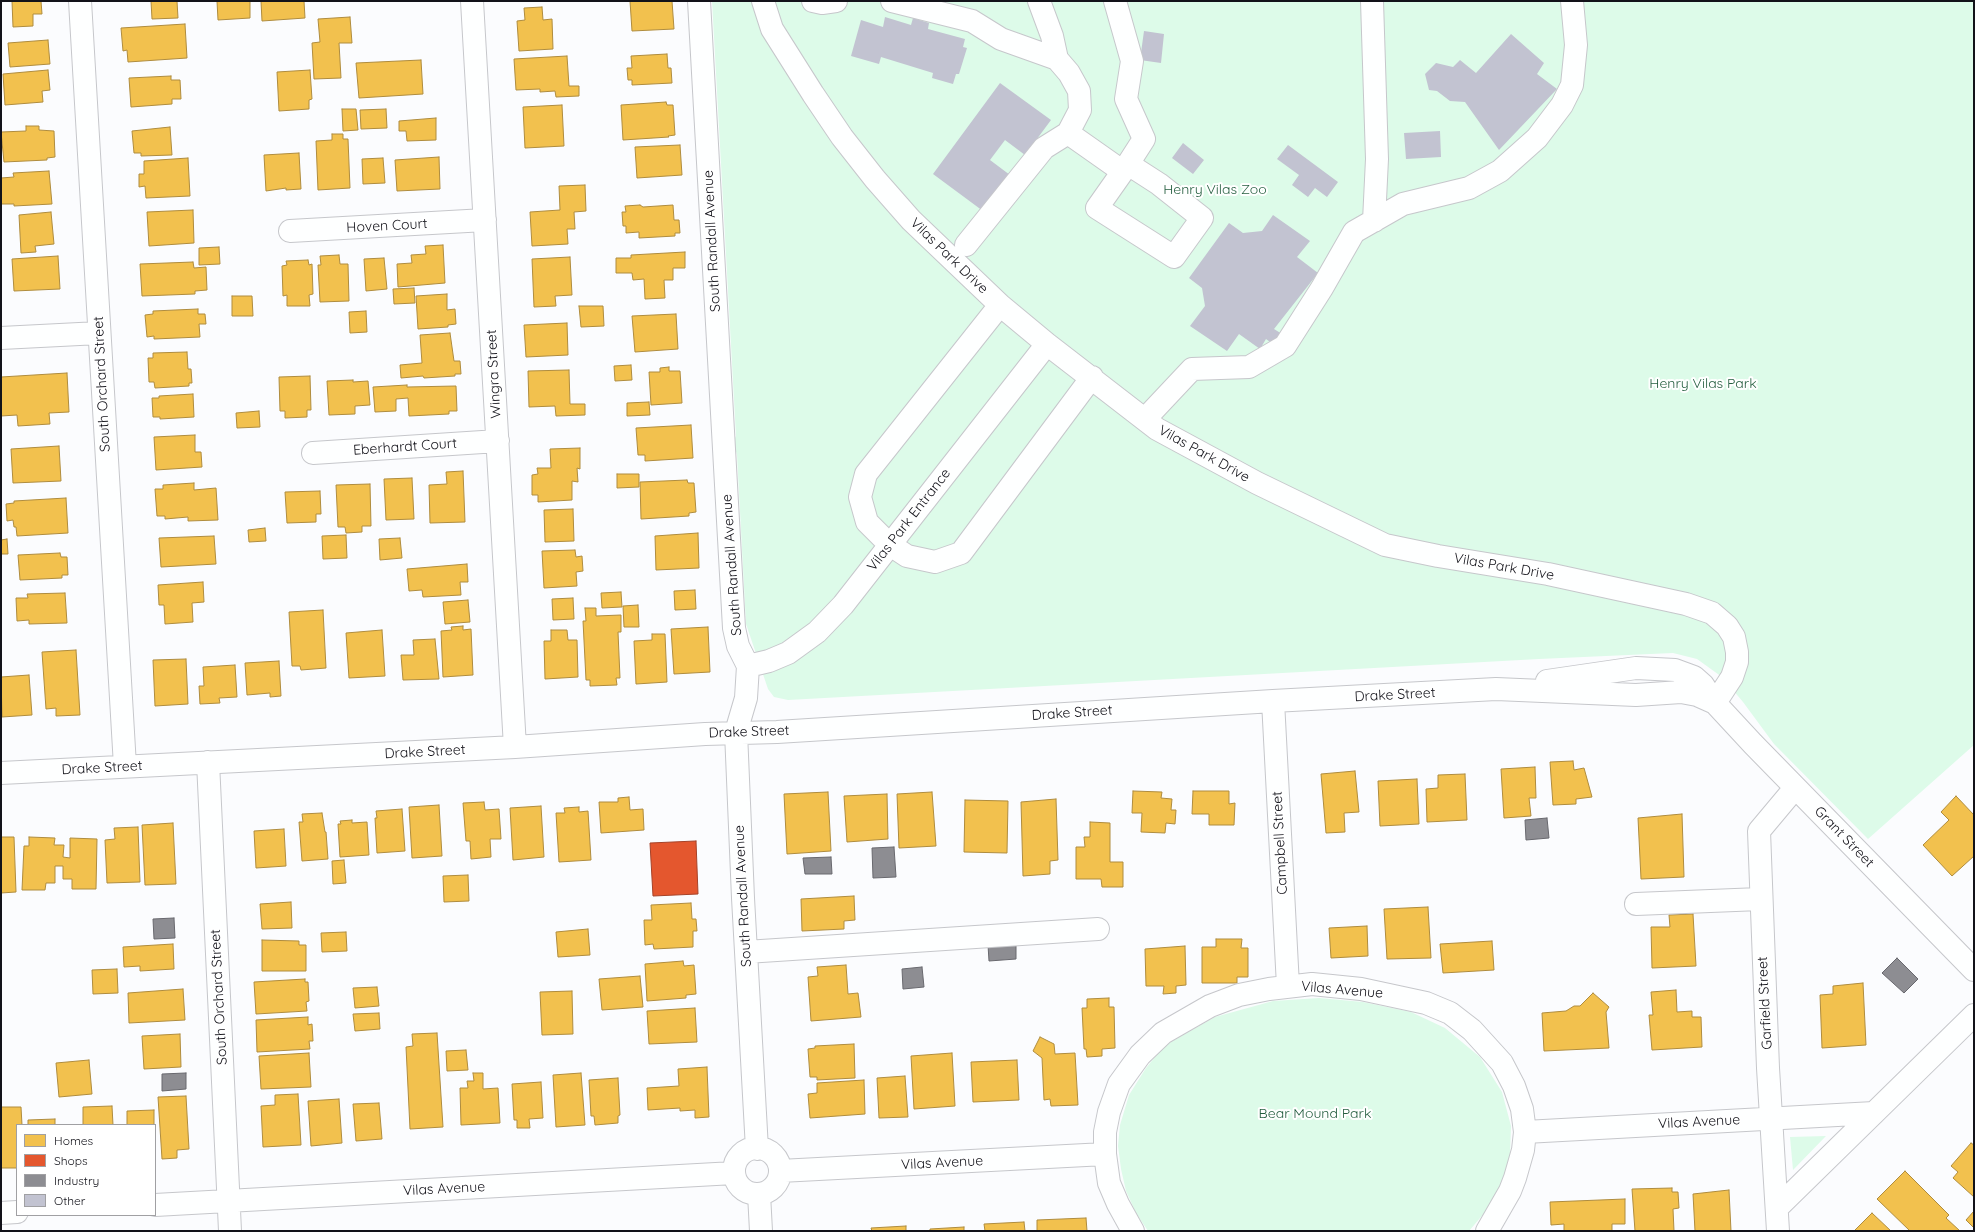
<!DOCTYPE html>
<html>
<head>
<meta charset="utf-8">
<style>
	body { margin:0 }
	#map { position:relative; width:1975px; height:1232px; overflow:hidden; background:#fbfcfe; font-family:Quicksand,sans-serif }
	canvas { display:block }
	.frame { position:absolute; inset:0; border:2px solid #121219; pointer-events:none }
	.legend { position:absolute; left:16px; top:1124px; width:140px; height:92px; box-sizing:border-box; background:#fff; border:1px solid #a0a0a3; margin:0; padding:5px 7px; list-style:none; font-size:12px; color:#121219 }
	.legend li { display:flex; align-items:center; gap:8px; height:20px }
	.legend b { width:20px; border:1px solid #a0a0a3 }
</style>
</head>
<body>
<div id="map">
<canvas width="1975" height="1232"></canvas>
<div class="frame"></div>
<ul class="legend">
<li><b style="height:11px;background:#f2c14e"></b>Homes</li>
<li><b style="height:11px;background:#e4572e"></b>Shops</li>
<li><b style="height:11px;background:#8d8d92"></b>Industry</li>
<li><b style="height:11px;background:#c2c3d1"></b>Other</li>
</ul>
</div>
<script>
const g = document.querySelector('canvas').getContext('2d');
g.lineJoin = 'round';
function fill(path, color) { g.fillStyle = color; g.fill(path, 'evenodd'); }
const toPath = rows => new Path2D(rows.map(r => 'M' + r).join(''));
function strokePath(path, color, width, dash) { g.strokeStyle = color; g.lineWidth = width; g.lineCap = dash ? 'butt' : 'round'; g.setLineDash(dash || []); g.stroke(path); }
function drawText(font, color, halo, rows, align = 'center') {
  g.font = font + ' Quicksand,sans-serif'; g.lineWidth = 4; g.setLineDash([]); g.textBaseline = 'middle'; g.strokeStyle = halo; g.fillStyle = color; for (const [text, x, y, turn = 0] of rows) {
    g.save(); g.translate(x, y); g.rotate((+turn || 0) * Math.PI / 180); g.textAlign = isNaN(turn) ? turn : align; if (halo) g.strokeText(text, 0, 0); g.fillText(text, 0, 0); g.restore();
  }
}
fill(toPath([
	[712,1,1974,1,1974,745,1868,839,1774,744,1743,702,1722,677,1697,659,1673,653,1539,659,788,700,774,697,768,689,746,624,737,455,733,442,736,436],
	[1319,998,1363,1002,1411,1012,1445,1028,1480,1057,1502,1092,1511,1126,1510,1156,1500,1189,1486,1211,1469,1231,1148,1231,1136,1213,1126,1191,1121,1169,1118,1146,1120,1125,1129,1095,1146,1068,1164,1046,1215,1017,1273,1001],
	[1826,1136,1793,1170,1790,1137]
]), '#ddfbe9');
const homes = toPath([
	[12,1,41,1,42,14,33,14,33,26,13,27,12,1],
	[151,1,177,1,178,18,152,19,151,1],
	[217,1,250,1,250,18,218,20,217,1],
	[261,1,304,1,305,18,262,21,261,1],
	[630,1,672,1,674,29,632,31,630,1],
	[542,7,543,20,552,19,553,49,519,51,517,21,525,20,524,8,542,7],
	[350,17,352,43,339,43,341,78,314,79,312,43,320,42,318,19,350,17],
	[185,24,187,58,128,62,127,50,123,51,121,28,185,24],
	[48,40,50,64,10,67,8,43,48,40],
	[667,54,668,68,671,68,672,83,632,85,632,80,628,80,627,68,632,68,631,56,667,54],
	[567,56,569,86,579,86,579,96,556,97,555,91,540,92,540,89,516,90,514,59,567,56],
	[421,60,423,94,359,98,356,63,421,60],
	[48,70,50,90,42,91,43,102,5,105,3,74,48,70],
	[310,70,312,99,309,100,309,109,279,111,277,72,310,70],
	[171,76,171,80,180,80,181,99,172,99,172,104,131,107,129,78,171,76],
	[666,102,667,105,673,105,675,135,668,136,669,137,623,140,621,105,666,102],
	[562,105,564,146,525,148,523,107,562,105],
	[342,109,356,109,358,130,343,131,342,109],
	[386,109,387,128,361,129,360,110,386,109],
	[436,118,436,140,407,141,406,131,399,131,399,121,436,118],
	[26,126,39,126,39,130,54,131,55,157,47,158,47,160,4,162,1,132,26,131,26,126],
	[170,127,172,155,141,156,141,153,134,153,132,131,170,127],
	[332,134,343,134,343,139,348,139,350,188,318,190,316,141,332,140,332,134],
	[680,145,682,175,637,178,635,147,680,145],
	[299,153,301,189,286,190,286,188,266,191,264,155,299,153],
	[439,157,440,189,397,191,395,160,439,157],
	[188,158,190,196,146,198,145,186,139,187,139,174,144,174,144,161,188,158],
	[383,158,385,183,363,184,362,159,383,158],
	[49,171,52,204,14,206,14,204,1,204,1,178,14,177,13,173,49,171],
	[585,185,586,211,574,212,575,229,567,229,568,244,532,246,530,212,560,210,559,186,585,185],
	[640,205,643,207,673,205,674,220,679,220,680,233,675,233,675,236,639,238,639,232,626,233,626,226,623,226,622,212,626,212,625,206,640,205],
	[193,210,194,243,149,246,147,212,193,210],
	[51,212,54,244,35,246,36,252,21,253,19,215,51,212],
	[443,245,445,283,398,287,397,264,412,263,411,255,426,254,425,246,443,245],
	[219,247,220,264,199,265,199,248,219,247],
	[685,252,685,268,673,268,673,280,664,280,665,298,645,299,644,279,633,280,632,273,616,273,616,258,631,258,631,255,685,252],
	[339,255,340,264,348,264,349,301,320,302,318,265,321,265,320,256,339,255],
	[58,256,60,289,14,291,12,259,58,256],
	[570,257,572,295,555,296,556,306,534,307,532,259,570,257],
	[384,258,387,289,366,291,364,259,384,258],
	[308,260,309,265,312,264,313,294,309,295,310,306,287,306,287,295,283,296,282,266,287,265,286,261,308,260],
	[193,262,194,268,206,267,207,290,195,291,195,294,142,296,140,264,193,262],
	[414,288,415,303,394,304,393,289,414,288],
	[447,294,447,310,455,309,456,324,448,325,448,327,418,329,416,296,447,294],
	[232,296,252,296,253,316,232,316,232,296],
	[579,306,603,306,604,326,581,327,579,306],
	[198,309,198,314,205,314,206,324,199,324,200,337,154,339,154,336,147,337,145,315,153,314,153,311,198,309],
	[366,311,367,332,350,333,349,312,366,311],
	[676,314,678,349,635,352,632,316,676,314],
	[567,323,568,355,526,357,524,325,567,323],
	[450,333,454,361,460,361,461,374,455,374,455,376,424,378,423,376,401,378,400,365,422,363,420,335,450,333],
	[187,352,188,369,191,369,192,383,189,383,189,386,155,388,154,382,149,382,148,358,153,358,153,353,187,352],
	[631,365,632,380,615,381,614,366,631,365],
	[669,367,669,371,680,371,682,403,651,405,649,372,660,372,660,368,669,367],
	[569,370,570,404,585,404,585,415,556,416,555,406,529,407,528,371,569,370],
	[67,373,69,412,49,413,50,424,18,426,17,415,1,416,1,377,67,373],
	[310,376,311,410,307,410,307,417,285,418,285,411,280,411,279,377,310,376],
	[353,380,353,382,368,381,370,405,355,406,355,414,329,415,327,381,353,380],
	[407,385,407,387,456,386,457,411,449,411,449,414,409,416,408,398,396,399,396,411,375,412,373,387,407,385],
	[193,394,194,417,160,419,160,417,153,417,152,398,159,398,159,396,193,394],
	[649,402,650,415,627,416,627,403,649,402],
	[259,411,260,427,237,428,236,413,259,411],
	[691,425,693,458,645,461,645,455,638,455,636,428,691,425],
	[195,435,195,452,201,452,202,467,156,470,154,437,195,435],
	[59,446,61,481,13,483,11,449,59,446],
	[580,448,580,469,577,468,578,482,572,481,572,500,538,502,538,495,532,495,532,475,538,474,537,468,551,468,550,449,580,448],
	[463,471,465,522,430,523,429,485,447,484,446,472,463,471],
	[617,474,639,474,639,487,617,488,617,474],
	[412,478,414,519,386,520,384,479,412,478],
	[687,480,688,483,694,483,696,512,689,513,689,516,641,519,640,482,687,480],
	[194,483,194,490,216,488,218,520,188,521,188,517,165,519,165,516,157,516,155,489,163,489,163,485,194,483],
	[370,484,371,526,362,526,362,532,346,533,345,527,338,527,336,485,370,484],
	[320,491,321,514,316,514,316,522,287,523,285,492,320,491],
	[66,498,68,533,17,536,16,527,14,527,13,520,7,521,6,504,14,503,14,501,66,498],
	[573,509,574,541,545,542,544,510,573,509],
	[265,528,266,541,249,542,248,530,265,528],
	[698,533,699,568,656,570,655,536,698,533],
	[346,535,347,558,323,559,322,536,346,535],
	[214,536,216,564,161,567,159,538,214,536],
	[400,538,402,558,380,560,379,539,400,538],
	[7,539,8,554,1,554,1,540,7,539],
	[575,550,576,557,582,556,583,571,576,572,577,586,544,588,542,551,575,550],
	[60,553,61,557,67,557,68,575,62,575,62,578,20,580,18,555,60,553],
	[467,564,468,582,460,582,461,595,423,597,422,590,409,591,407,569,467,564],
	[203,582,204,602,192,603,193,622,165,624,164,605,159,605,158,585,203,582],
	[695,590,696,609,675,610,674,591,695,590],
	[621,592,622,607,602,608,601,593,621,592],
	[65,593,67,623,29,624,29,620,17,621,16,598,28,598,27,594,65,593],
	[573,598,574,619,553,620,552,599,573,598],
	[468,600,470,622,445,624,443,602,468,600],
	[638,605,639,627,624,627,623,606,638,605],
	[585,608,596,608,596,616,621,615,621,632,618,632,620,678,616,678,617,685,590,686,590,680,586,680,583,621,586,621,585,608],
	[323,610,326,668,301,670,300,666,292,666,289,612,323,610],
	[463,626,463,630,471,629,473,675,443,677,441,631,452,630,451,627,463,626],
	[708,627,710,672,674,674,671,629,708,627],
	[382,630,385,676,349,678,346,633,382,630],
	[551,630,567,630,568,640,577,640,578,677,545,679,544,641,551,641,551,630],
	[652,634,665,634,667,682,636,684,634,641,652,640,652,634],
	[435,639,439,679,403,680,401,655,414,655,413,640,435,639],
	[76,650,80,715,56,716,56,708,46,709,42,652,76,650],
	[186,659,188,704,155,706,153,660,186,659],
	[279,661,281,696,270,697,270,693,247,695,245,663,279,661],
	[235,665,237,697,219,698,220,703,200,704,199,686,204,686,203,667,235,665],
	[29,675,32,715,2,717,1,677,29,675],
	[1573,761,1574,770,1584,768,1592,797,1576,799,1576,804,1553,805,1550,762,1573,761],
	[1535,767,1536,798,1529,798,1531,816,1504,818,1501,769,1535,767],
	[1355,771,1359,812,1344,813,1345,832,1326,833,1321,774,1355,771],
	[1465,774,1467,820,1427,822,1426,789,1438,788,1438,775,1465,774],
	[1417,779,1419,824,1380,826,1378,781,1417,779],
	[1133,791,1162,792,1161,798,1172,799,1171,810,1176,810,1175,824,1166,823,1165,833,1141,832,1142,813,1132,813,1133,791],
	[1193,791,1229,791,1229,804,1235,803,1234,825,1209,825,1209,814,1192,814,1193,791],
	[828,792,831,851,787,854,784,794,828,792],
	[932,792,936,846,899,848,897,794,932,792],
	[887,794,888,839,847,842,844,796,887,794],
	[1956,796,1974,815,1974,856,1952,876,1923,845,1949,820,1941,812,1956,796],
	[629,797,630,810,643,809,644,830,601,833,599,802,618,802,618,798,629,797],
	[1056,799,1058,860,1050,861,1050,874,1023,876,1021,802,1056,799],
	[965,800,1008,801,1007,853,964,852,965,800],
	[484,802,485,810,499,809,501,839,490,839,491,857,471,859,470,841,466,841,463,803,484,802],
	[439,805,442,856,412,858,409,807,439,805],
	[541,806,544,857,513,860,510,808,541,806],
	[579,807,579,812,588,811,591,860,559,862,556,813,565,813,564,808,579,807],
	[402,809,405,851,377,853,375,818,377,818,376,811,402,809],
	[322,813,325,832,326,832,328,859,302,861,299,822,303,822,302,814,322,813],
	[1682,814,1684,877,1641,879,1638,818,1682,814],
	[352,820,352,823,367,822,369,855,340,857,338,824,341,824,340,821,352,820],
	[1090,822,1110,823,1110,862,1123,862,1123,887,1102,887,1101,879,1076,879,1076,847,1085,847,1084,837,1090,837,1090,822],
	[173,823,176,884,145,885,142,825,173,823],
	[138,827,140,882,107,883,105,840,115,839,114,828,138,827],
	[284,829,286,866,256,868,254,831,284,829],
	[1,837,14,837,16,892,1,893,1,837],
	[29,837,55,838,54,845,64,845,63,857,70,858,70,838,97,839,96,889,72,889,72,879,63,879,63,866,55,866,55,883,46,883,45,890,22,890,24,846,29,846,29,837],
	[344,860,346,883,333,884,332,861,344,860],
	[468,875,469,901,444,902,443,876,468,875],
	[854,896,855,920,844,921,844,929,802,931,801,899,854,896],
	[291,902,292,928,262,929,260,904,291,902],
	[691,903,692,919,696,919,697,931,693,931,693,947,654,949,653,944,645,945,644,920,652,920,651,905,691,903],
	[1428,907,1431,958,1387,959,1384,909,1428,907],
	[1693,914,1696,966,1652,968,1651,927,1670,927,1669,915,1693,914],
	[1367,926,1368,956,1331,958,1329,928,1367,926],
	[588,929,590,955,558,957,556,932,588,929],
	[346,932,347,951,322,952,321,933,346,932],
	[1216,939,1242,939,1241,948,1248,948,1248,977,1237,977,1237,983,1202,983,1202,947,1216,947,1216,939],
	[262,940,299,941,299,945,306,945,306,971,262,971,262,940],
	[1492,941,1494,970,1443,973,1440,944,1492,941],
	[173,944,174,969,140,971,140,966,124,967,123,947,173,944],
	[1185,946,1186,985,1176,986,1176,993,1163,994,1164,986,1146,986,1145,949,1185,946],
	[683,961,684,966,694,965,696,994,686,995,686,998,647,1001,645,964,683,961],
	[846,965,848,994,858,993,861,1017,811,1021,808,977,818,976,817,967,846,965],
	[117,969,118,993,93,994,92,970,117,969],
	[640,976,643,1007,602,1010,599,979,640,976],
	[305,979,305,982,308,982,309,1001,306,1002,307,1011,256,1014,254,982,305,979],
	[1863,983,1866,1045,1822,1048,1820,995,1833,994,1833,986,1863,983],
	[377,987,379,1006,355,1008,353,988,377,987],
	[183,989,185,1020,129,1023,128,993,183,989],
	[1676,990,1677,1012,1692,1011,1692,1017,1701,1017,1702,1047,1652,1050,1649,1015,1653,1015,1651,992,1676,990],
	[572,991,573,1034,542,1035,540,992,572,991],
	[1593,993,1609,1007,1606,1012,1609,1048,1544,1051,1542,1013,1566,1011,1574,1006,1580,1006,1593,993],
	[1109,998,1109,1007,1114,1007,1115,1048,1102,1049,1102,1056,1087,1057,1086,1049,1084,1049,1082,1008,1087,1008,1087,999,1109,998],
	[695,1008,697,1042,649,1044,647,1011,695,1008],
	[379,1013,380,1029,355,1031,353,1014,379,1013],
	[308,1017,308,1025,312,1024,313,1041,309,1041,310,1049,257,1052,256,1020,308,1017],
	[437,1033,443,1127,410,1129,406,1047,413,1046,412,1034,437,1033],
	[180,1034,181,1067,144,1069,142,1036,180,1034],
	[1040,1037,1054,1044,1055,1054,1075,1053,1078,1105,1051,1106,1050,1099,1044,1100,1042,1058,1033,1051,1040,1037],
	[854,1044,855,1078,817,1080,817,1077,810,1077,808,1049,815,1048,815,1046,854,1044],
	[466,1050,468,1070,447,1071,446,1051,466,1050],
	[309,1053,311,1087,261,1089,259,1056,309,1053],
	[952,1053,955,1106,914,1109,911,1056,952,1053],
	[89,1060,92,1094,59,1097,56,1063,89,1060],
	[1017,1060,1019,1100,973,1102,971,1062,1017,1060],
	[707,1067,709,1117,695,1118,695,1110,680,1111,680,1108,648,1110,647,1088,679,1086,678,1069,707,1067],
	[473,1073,483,1073,483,1089,498,1088,500,1123,461,1125,460,1088,468,1088,467,1081,474,1081,473,1073],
	[581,1073,585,1125,556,1127,553,1075,581,1073],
	[905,1076,908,1117,879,1118,877,1078,905,1076],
	[618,1078,620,1115,618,1116,618,1123,595,1125,594,1116,591,1116,589,1080,618,1078],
	[864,1080,865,1114,810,1118,808,1094,817,1093,817,1083,864,1080],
	[541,1082,543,1118,529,1119,530,1128,517,1128,517,1120,514,1120,512,1084,541,1082],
	[298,1094,301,1145,263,1147,261,1106,275,1105,275,1095,298,1094],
	[186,1096,189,1149,177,1150,177,1158,162,1159,158,1097,186,1096],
	[339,1099,342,1143,311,1146,308,1101,339,1099],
	[379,1103,382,1139,356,1141,353,1104,379,1103],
	[112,1106,113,1125,83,1125,83,1107,112,1106],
	[1,1107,21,1107,22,1125,17,1125,17,1168,1,1168,1,1107],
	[154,1110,154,1125,127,1125,127,1111,154,1110],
	[55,1119,55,1125,28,1125,28,1120,55,1119],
	[1971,1143,1974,1145,1974,1197,1953,1178,1958,1172,1951,1166,1971,1143],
	[1905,1171,1949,1215,1946,1218,1960,1231,1910,1231,1877,1199,1905,1171],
	[1672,1188,1672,1192,1678,1192,1679,1208,1673,1209,1674,1231,1635,1231,1632,1189,1672,1188],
	[1729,1190,1731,1231,1695,1231,1693,1194,1729,1190],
	[1625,1199,1625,1224,1612,1224,1612,1231,1564,1231,1564,1224,1551,1225,1550,1202,1625,1199],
	[1974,1211,1974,1228,1966,1220,1974,1211],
	[1872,1213,1891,1231,1854,1231,1872,1213],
	[1086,1218,1087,1231,1037,1231,1037,1220,1086,1218],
	[1024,1222,1025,1231,985,1231,984,1224,1024,1222],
	[906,1226,906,1231,872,1231,871,1228,906,1226],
	[964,1227,964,1231,930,1231,930,1229,964,1227]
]);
fill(homes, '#f2c14e');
strokePath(homes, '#af8c3e', 1);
const shops = toPath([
	[696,841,698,894,653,896,650,843,696,841]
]);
fill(shops, '#e4572e');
strokePath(shops, '#a54228', 1);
const industry = toPath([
	[1547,818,1549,838,1526,840,1525,820,1547,818],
	[894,847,896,877,873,878,872,848,894,847],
	[831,857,832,874,805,874,803,858,831,857],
	[174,918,175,938,154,939,153,919,174,918],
	[1016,944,1016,959,989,961,988,945,1016,944],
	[1897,958,1918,979,1904,993,1882,973,1897,958],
	[922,967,924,987,903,989,902,969,922,967],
	[186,1073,186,1089,162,1091,162,1074,186,1073]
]);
fill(industry, '#8d8d92');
strokePath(industry, '#68686e', 1);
fill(toPath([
	[885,17,911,25,913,18,929,23,928,29,965,39,963,47,967,48,959,74,956,74,953,84,932,78,933,73,881,57,879,64,851,56,861,20,883,27],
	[1144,31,1164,34,1161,63,1140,60],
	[1511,34,1544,63,1537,74,1557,89,1499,150,1465,102,1450,101,1437,91,1429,90,1425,74,1436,63,1453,67,1460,60,1476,73],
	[1000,83,1051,120,1025,155,1005,140,990,160,1010,175,983,211,933,174],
	[1440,131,1441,157,1406,159,1404,133],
	[1183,143,1204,160,1193,174,1172,158],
	[1288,145,1338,182,1327,197,1315,188,1308,197,1292,185,1299,175,1277,159],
	[1273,215,1310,241,1297,257,1318,273,1274,329,1282,334,1273,344,1266,339,1260,349,1239,334,1227,351,1190,326,1205,306,1202,288,1189,278,1229,223,1243,233,1262,231]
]), '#c2c3d1');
const minor = toPath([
	[80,1,125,766],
	[472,1,515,747],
	[699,1,734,628,738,646,748,666,746,698,736,732,743,898,757,1149],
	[763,1,772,29,813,94,842,137,875,179,911,220,1000,305,1047,344,1157,429,1257,483,1385,545,1438,556,1548,574,1686,604,1712,613,1727,626,1734,637,1737,652,1737,662,1732,677,1715,703],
	[813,1,822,3,836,1],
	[892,1,972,21,1001,39,1057,59],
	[1039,1,1052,36,1057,59,1069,73,1079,91,1080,110,1068,133,1122,171],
	[1115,1,1132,61,1126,99,1144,139,1128,164],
	[1372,1,1377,159,1374,221],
	[1128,164,1159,184,1202,218,1174,257,1097,208,1128,164],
	[290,231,485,220],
	[966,245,1044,148,1068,133],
	[1000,305,866,474,860,497,867,522,889,544,907,556,935,562,961,553,1092,377],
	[1,338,99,333],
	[1145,419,1192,369,1249,367,1285,346,1322,288,1354,232,1403,204,1469,188,1500,171,1537,138,1562,105,1572,85,1576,45,1572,1],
	[313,453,498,441],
	[748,666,769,661,788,653,817,632,843,605,1047,344],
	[1547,681,1636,668,1675,670,1694,677,1703,685,1715,703,1753,744,1974,970],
	[1273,701,1288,986],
	[208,762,230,1231],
	[1,773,515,747,705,734,777,732,1273,701,1496,689,1636,695,1681,692,1697,695,1715,703],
	[1636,904,1760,899],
	[746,952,1098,929],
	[1525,1132,1874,1113],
	'734 1171a23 23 0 1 1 46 0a23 23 0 1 1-46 0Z',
	[780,1171,1105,1154],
	[759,1194,761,1231],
	[155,1205,734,1173],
	[1777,1208,1974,1015],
	[1,1213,17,1212],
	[1133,1231,1118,1204,1109,1183,1105,1154,1105,1132,1109,1112,1119,1084,1140,1055,1163,1033,1210,1006,1239,995,1269,989,1312,984,1361,989,1426,1003,1450,1013,1472,1030,1502,1063,1514,1086,1522,1109,1525,1132,1523,1150,1515,1178,1510,1191,1487,1231],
	[1778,1231,1768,1068,1759,831,1795,788]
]);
strokePath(minor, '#c6c7cb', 24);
strokePath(minor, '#feffff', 22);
drawText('14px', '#245e3f', '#fff', [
	["Henry Vilas Zoo",1215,190],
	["Henry Vilas Park",1703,384],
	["Bear Mound Park",1315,1114]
]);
drawText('14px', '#121219', '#fff', [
	["Hoven Court",387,226,-3],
	["South Randall Avenue",712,241,-93],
	["Vilas Park Drive",949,256,44],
	["Wingra Street",494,374,-93],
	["South Orchard Street",102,384,-93],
	["Eberhardt Court",405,447,-4],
	["Vilas Park Drive",1204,454,29],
	["Vilas Park Entrance",909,520,-52],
	["South Randall Avenue",732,565,-94],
	["Vilas Park Drive",1504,567,10],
	["Drake Street",1395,695,-3],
	["Drake Street",1072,713,-4],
	["Drake Street",749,732,-2],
	["Drake Street",425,752,-3],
	["Drake Street",102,768,-3],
	["Grant Street",1844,837,46],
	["Campbell Street",1280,843,-93],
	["South Randall Avenue",743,896,-93],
	["Vilas Avenue",1342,990,5],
	["South Orchard Street",219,997,-93],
	["Garfield Street",1765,1003,-93],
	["Vilas Avenue",1699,1122,-3],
	["Vilas Avenue",942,1163,-3],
	["Vilas Avenue",444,1189,-3]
]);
</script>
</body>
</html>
